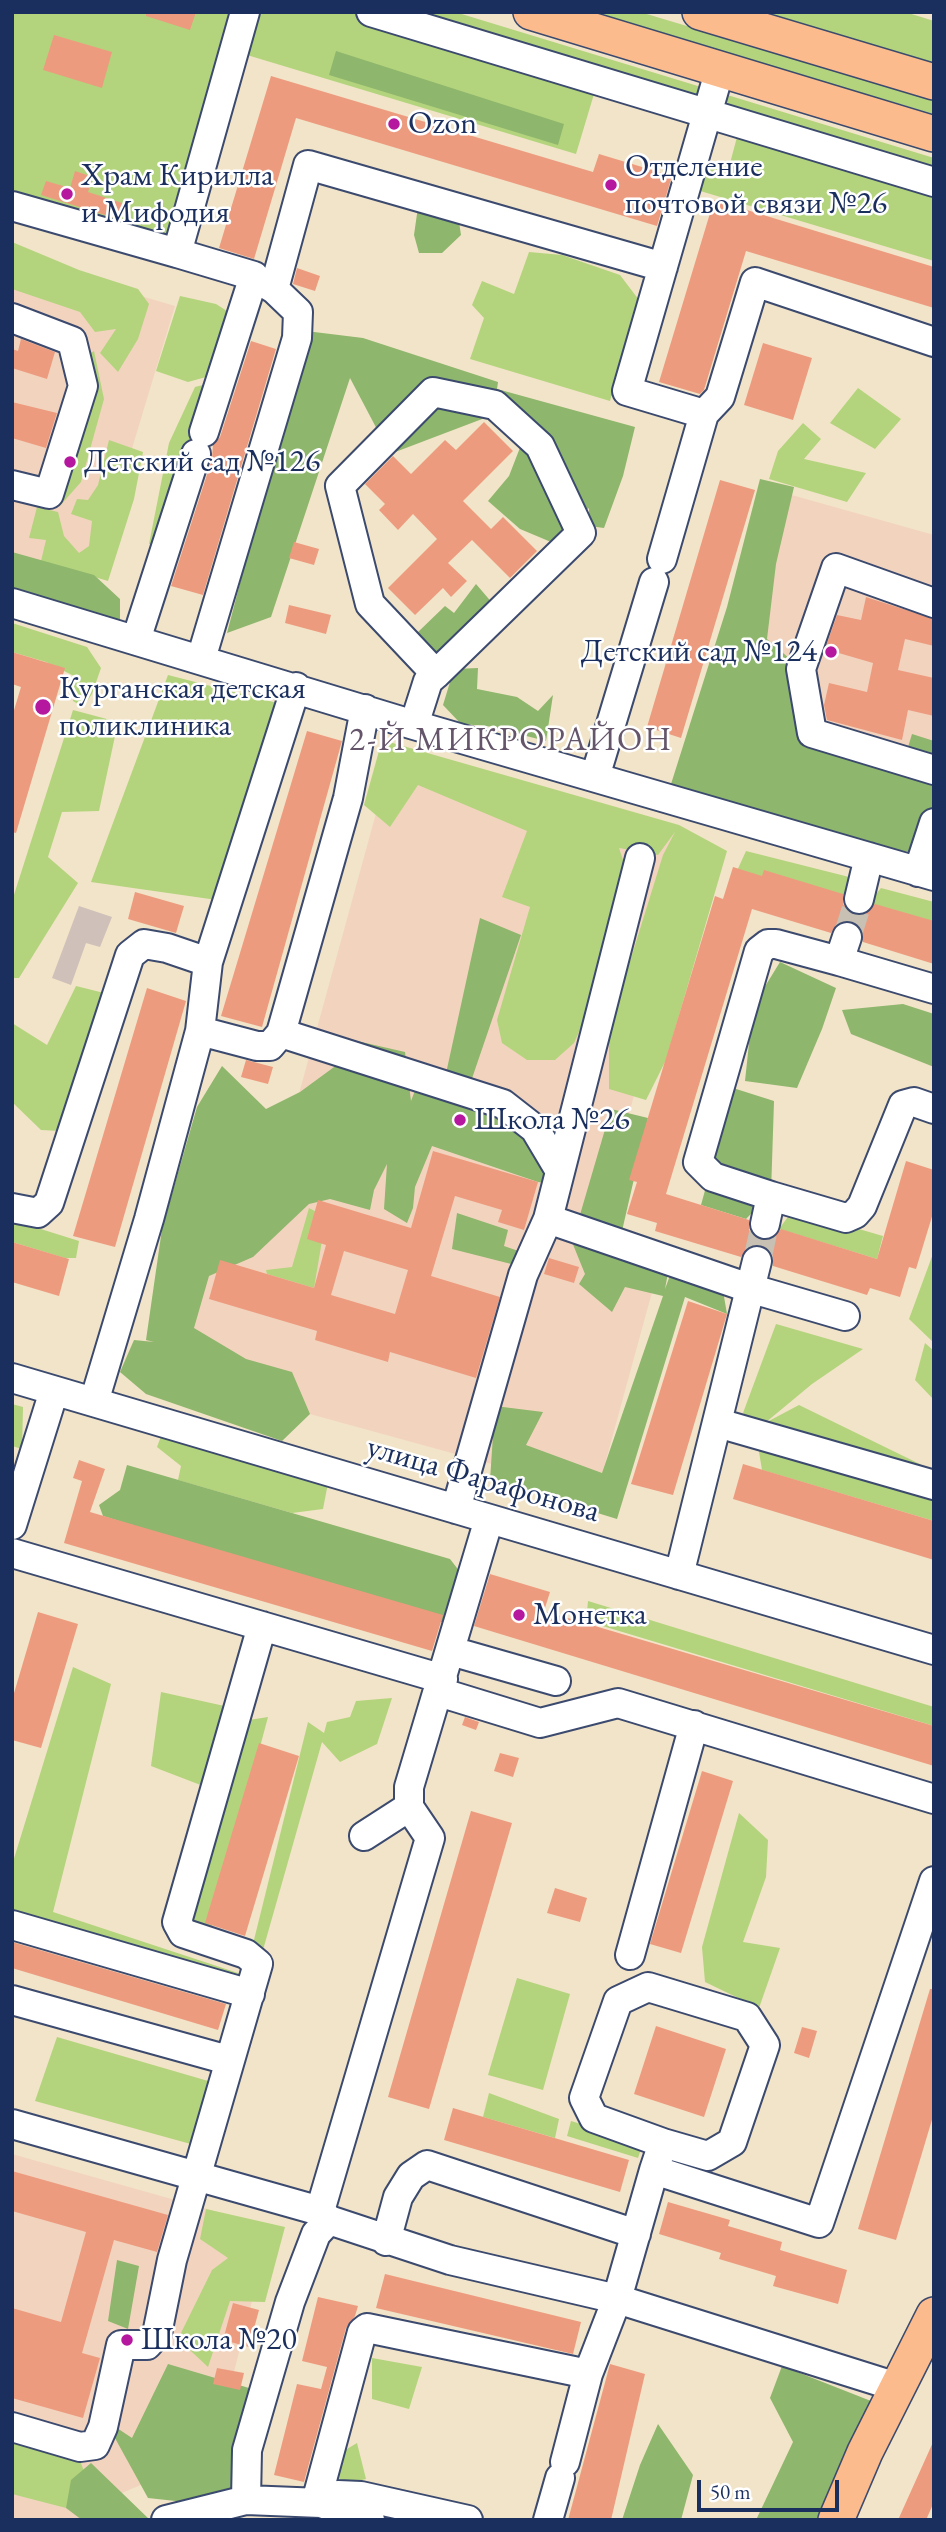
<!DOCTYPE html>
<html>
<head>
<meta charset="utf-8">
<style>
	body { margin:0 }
	#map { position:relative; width:946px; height:2532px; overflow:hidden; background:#f2e4c8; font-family:"EB Garamond",serif }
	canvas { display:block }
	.frame { position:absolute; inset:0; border:14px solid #1b2f5e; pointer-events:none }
	.scale { position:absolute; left:697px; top:2480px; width:142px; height:32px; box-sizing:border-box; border:4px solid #1b2f5e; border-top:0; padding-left:9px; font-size:21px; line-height:24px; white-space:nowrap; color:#1b2f5e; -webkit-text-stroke:5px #fff; paint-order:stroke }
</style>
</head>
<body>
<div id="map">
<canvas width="946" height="2532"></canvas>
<div class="frame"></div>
<div class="scale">50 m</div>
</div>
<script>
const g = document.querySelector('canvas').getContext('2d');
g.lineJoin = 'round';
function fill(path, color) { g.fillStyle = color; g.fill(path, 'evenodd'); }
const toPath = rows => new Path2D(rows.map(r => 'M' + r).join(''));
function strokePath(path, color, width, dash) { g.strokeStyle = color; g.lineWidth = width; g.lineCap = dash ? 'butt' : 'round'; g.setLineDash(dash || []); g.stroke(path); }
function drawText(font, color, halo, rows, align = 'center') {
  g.font = font + ' "EB Garamond",serif'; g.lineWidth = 5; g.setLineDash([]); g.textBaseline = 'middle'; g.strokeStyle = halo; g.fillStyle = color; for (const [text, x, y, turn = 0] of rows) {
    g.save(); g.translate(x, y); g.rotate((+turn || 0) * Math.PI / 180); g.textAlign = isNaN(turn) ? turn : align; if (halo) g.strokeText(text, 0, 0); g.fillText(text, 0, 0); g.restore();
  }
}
fill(toPath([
	[12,258,175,306,93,578,12,554],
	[774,490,934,535,934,839,696,768],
	[392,755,704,842,590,1255,657,1274,597,1493,139,1367,209,1109,289,1130],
	[12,2154,271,2227,213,2454,115,2496,107,2520,12,2520]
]), '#f2d4be');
fill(toPath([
	[79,906,112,917,100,947,86,943,71,985,52,978]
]), '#cfc0ba');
fill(toPath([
	[12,12,455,12,934,158,934,261,697,190,705,160,729,167,737,137,594,94,576,154,247,55,227,23,170,232,156,240,12,199],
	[586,12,640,12,934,100,934,114],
	[759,12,905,12,934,21,934,66],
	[12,242,79,270,138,289,149,304,138,339,118,372,100,353,116,329,95,332,80,312,12,289],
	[529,252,562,255,620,275,639,300,610,401,470,359,484,318,472,305,482,281,514,294],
	[180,296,216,304,241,320,224,372,188,382,156,371],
	[94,351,104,399,81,482,59,507,73,363],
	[230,378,171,547,149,544,169,443,195,387],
	[858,388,901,419,875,449,830,423],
	[803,423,821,439,804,459,866,473,847,502,769,479,778,451],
	[109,440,143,452,134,499,108,581,41,561,46,540,29,538,37,507,58,512,64,536,79,553,89,546,92,521,71,514,77,499,88,500,98,485],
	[12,623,87,647,101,668,92,694,83,707,73,701,74,676,46,662,12,652],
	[168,675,281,704,224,901,91,882],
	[73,710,118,722,99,811,62,812,48,857,78,883,19,978,12,978,12,901],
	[382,740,679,825,727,851,666,1060,646,1100,609,1089,609,1029,663,855,675,832,658,855,619,848,627,872,583,1023,574,1043,555,1060,527,1060,502,1043,497,1020,530,907,502,897,527,831,418,785,390,827,364,805],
	[746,851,857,879,853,897,736,873],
	[881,888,934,902,934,925,867,905],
	[76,986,104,993,60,1131,41,1130,12,1102,12,1023,47,1045],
	[309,1208,326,1217,314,1288,267,1274,266,1270,292,1267],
	[793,1210,883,1236,877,1259,779,1229],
	[12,1220,79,1241,76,1258,65,1258,12,1242],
	[934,1251,934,1343,909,1319],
	[776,1324,863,1349,812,1384,765,1423,799,1405,934,1471,934,1521,762,1470,755,1428,759,1426,743,1413],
	[925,1343,934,1351,934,1400,915,1380],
	[12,1404,23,1407,22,1449,12,1446],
	[163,1431,329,1478,323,1509,292,1513,178,1480,181,1466,157,1447],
	[588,1601,934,1707,934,1726,586,1621],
	[73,1667,111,1684,53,1912,247,1976,246,2000,12,1933,12,1865],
	[161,1692,238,1709,211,1789,151,1766],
	[392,1698,377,1744,340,1762,322,1742,259,1964,248,1964,308,1722,324,1733,327,1722,350,1717,356,1701],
	[268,1717,204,1956,186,1948,249,1720],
	[739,1813,768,1840,766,1877,743,1942,780,1948,759,2008,705,1982,702,1947],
	[517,1978,570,1994,543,2090,488,2075],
	[57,2037,215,2083,198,2146,35,2101],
	[489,2093,559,2119,555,2138,483,2117],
	[571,2121,643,2143,638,2158,567,2136],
	[206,2209,285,2227,265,2302,230,2301,208,2367,178,2339,212,2270,228,2258,200,2239],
	[372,2358,422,2367,409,2409,372,2399],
	[12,2437,79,2458,85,2474,77,2499,66,2508,12,2494],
	[357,2443,366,2479,340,2485,337,2455]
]), '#b3d47c');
fill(toPath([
	[336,51,564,124,558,145,329,75],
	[418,207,459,222,461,235,442,253,419,253,414,235],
	[306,331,363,338,498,382,497,389,635,427,623,476,604,528,589,526,589,508,551,542,520,529,488,501,509,476,528,427,490,416,390,454,350,378,271,617,227,633],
	[760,479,794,487,776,564,767,639,798,666,801,740,902,767,912,734,934,741,934,857,665,803,727,607],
	[12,552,94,575,120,599,120,634,12,602],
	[476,584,494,605,427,676,410,645,417,633,445,606,454,613],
	[478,668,477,689,517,697,538,711,553,695,546,741,487,726,461,724,443,705,454,669],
	[480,918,521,935,467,1093,520,1113,556,1184,538,1182,432,1146,415,1187,413,1208,407,1223,384,1209,387,1164,374,1190,370,1210,330,1199,309,1204,253,1257,209,1276,194,1328,246,1359,292,1372,310,1414,282,1441,146,1394,120,1372,134,1340,154,1342,146,1340,162,1229,197,1107,222,1066,266,1109,300,1092,345,1059,344,1038,405,1052,411,1101,422,1072,445,1078],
	[780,962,836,988,822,1029,797,1088,745,1081,753,1006],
	[903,1004,934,1014,934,1067,851,1034,842,1010],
	[733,1088,774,1101,771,1193,746,1219,701,1205],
	[611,1109,648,1118,622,1231,670,1262,665,1289,672,1270,722,1285,727,1314,685,1297,617,1519,490,1480,495,1406,543,1412,526,1445,602,1473,663,1296,625,1287,612,1312,579,1284,585,1274,572,1242],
	[457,1213,508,1230,504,1246,527,1254,523,1267,452,1249],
	[127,1465,450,1559,474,1590,457,1627,103,1516,99,1505,120,1490],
	[117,2260,139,2266,128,2329,108,2321],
	[168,2364,249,2388,231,2507,148,2498,105,2420,132,2438],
	[782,2366,871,2401,822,2520,756,2520,793,2442,770,2398],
	[658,2424,693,2475,681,2520,622,2520,640,2465],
	[91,2463,150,2520,82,2520,66,2508,71,2480]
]), '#8eb66c');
fill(toPath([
	[146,12,196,12,190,30,146,16],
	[54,35,112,52,102,88,43,70],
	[271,76,593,172,599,154,672,176,657,226,296,118,254,259,219,248],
	[75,171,93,177,88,192,122,203,118,219,41,195,46,181,70,188],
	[714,200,934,267,934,308,746,251,704,390,700,394,659,382],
	[297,268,320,276,315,291,293,284],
	[21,339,55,352,47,379,12,368,12,349,18,351],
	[251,341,276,349,203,595,171,586,212,459,213,445,220,437],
	[763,343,812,358,793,420,744,405],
	[12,402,57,413,46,448,12,438],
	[484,422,513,451,463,501,491,529,503,517,537,551,510,578,472,540,448,563,467,581,451,597,443,588,415,615,388,588,437,539,413,514,398,530,379,510,385,504,365,484,393,456,411,474,445,440,456,450],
	[720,480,755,490,681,738,647,727],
	[294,542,319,549,314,565,289,558],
	[866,597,934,619,934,646,905,639,898,670,934,678,934,716,908,710,902,740,827,720,824,705,829,683,867,692,873,663,825,649,837,615,861,620],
	[289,605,331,615,326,634,285,623],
	[12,652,65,668,16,833,12,832,12,717,21,687,12,684],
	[307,731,342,741,262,1027,221,1016],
	[733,867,762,876,764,870,843,894,843,904,855,915,864,915,875,904,934,921,934,964,863,942,860,927,852,921,837,924,831,933,752,909,666,1194,749,1220,749,1230,761,1240,771,1240,781,1229,877,1259,906,1161,934,1170,934,1210,916,1269,909,1267,900,1297,870,1288,867,1295,773,1266,773,1256,762,1245,752,1245,741,1257,655,1231,657,1223,627,1214,637,1182,629,1180,715,896,723,899],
	[135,892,184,906,176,933,128,919],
	[147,988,186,1001,115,1247,73,1236],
	[246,1060,273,1067,268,1084,241,1077],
	[433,1151,538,1182,524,1230,498,1222,502,1210,455,1196,431,1276,500,1297,476,1378,390,1352,388,1362,315,1340,317,1331,209,1299,220,1260,314,1288,326,1245,307,1239,318,1200,411,1228],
	[344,1251,408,1270,395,1314,331,1295],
	[12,1242,69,1259,59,1296,12,1282],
	[549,1258,579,1267,574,1283,544,1274],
	[688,1301,727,1314,673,1495,631,1484],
	[79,1460,105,1469,90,1512,443,1615,432,1651,64,1543,82,1481,73,1478],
	[743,1464,934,1521,934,1560,733,1499],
	[490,1574,550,1592,544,1611,934,1726,934,1766,474,1626],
	[38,1612,78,1624,41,1748,12,1740,12,1700],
	[465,1717,479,1722,476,1730,462,1725],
	[259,1743,299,1756,245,1936,205,1923],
	[500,1753,519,1758,513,1777,494,1771],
	[702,1771,733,1781,681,1953,650,1944],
	[471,1811,512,1823,429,2109,388,2097],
	[555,1888,587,1898,580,1922,547,1913],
	[12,1942,226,2004,218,2030,12,1968],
	[930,1989,934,1989,934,2113,896,2240,858,2229],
	[656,2026,726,2049,704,2117,634,2094],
	[802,2027,817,2031,809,2058,794,2053],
	[453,2108,629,2160,620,2192,444,2140],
	[12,2171,168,2215,157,2252,114,2240,82,2353,100,2358,83,2418,12,2398,12,2308,61,2322,86,2232,12,2211],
	[668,2202,730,2220,728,2226,782,2242,780,2250,847,2270,838,2304,773,2286,776,2276,719,2259,721,2253,659,2234],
	[385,2274,581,2322,573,2354,376,2308],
	[318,2297,358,2306,355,2316,346,2328,304,2482,274,2475,297,2384,321,2389,327,2367,302,2361],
	[233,2303,259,2310,249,2347,223,2340],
	[610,2364,645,2374,611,2520,568,2520],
	[217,2368,244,2373,240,2390,213,2384],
	[934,2440,934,2502,926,2520,898,2520]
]), '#ed9b7f');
strokePath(toPath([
	[847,937,859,899],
	[757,1261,765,1224]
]), '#c7c0b3', 28, [28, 14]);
const minor = toPath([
	[371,12,934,182],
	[12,206,177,253],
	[274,289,308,165,663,267],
	[12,318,72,341,83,386,49,494,12,485],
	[704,414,720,397,755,282,934,342],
	[204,432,254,276,177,253,245,12],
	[662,559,704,414,627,391,720,69],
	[12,603,414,725,934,876],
	[934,603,836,568,801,669,812,733,934,770],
	[136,640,196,454],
	[201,659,297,338,298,312,274,289,259,280],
	[414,725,428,681,436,674,581,533,540,446,495,405,433,392,340,486,370,604,436,674],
	[595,777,654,582],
	[918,872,934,823],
	[859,899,869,857],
	[839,961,934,989],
	[200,1031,257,1046,270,1046,281,1033,348,798,365,709],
	[281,1033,503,1104,535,1129,560,1171],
	[771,1196,846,1218,855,1214,862,1206,903,1105,914,1102,934,1109],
	[12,1208,38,1213,49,1203,130,955,144,944,167,948,208,962],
	[548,1219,640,858],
	[765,1224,771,1196,713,1177,698,1162,759,951,768,944,776,944,839,961,847,937],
	[12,1378,934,1650],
	[94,1402,149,1219,200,1031,208,962,296,687],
	[718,1423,934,1485],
	[456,1509,523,1275,548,1219,749,1288,845,1316],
	[12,1525,54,1391],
	[12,1553,443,1679],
	[679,1575,757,1261],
	[451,1651,556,1681],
	[439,1692,540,1723,618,1703,934,1799],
	[364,1836,409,1807],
	[12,1925,250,1994],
	[630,1955,694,1725],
	[12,2000,228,2060],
	[12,2124,320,2211,329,2220,450,2260,617,2299,897,2387],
	[654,2170,663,2143,594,2118,584,2098,618,2001,648,1987,747,2017,765,2045,732,2142,708,2156,663,2143],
	[320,2211,430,1838,409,1807,409,1787,489,1519],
	[329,2220,316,2234,290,2302,247,2450,246,2500,321,2503,370,2520],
	[386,2241,398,2197,411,2176,427,2165,636,2234],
	[12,2427,80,2447,95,2445,103,2427,121,2345,147,2345,157,2334,172,2260,258,1964,246,1954,183,1933,177,1922,262,1626],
	[565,2462,588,2374,617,2299,654,2170,819,2223,934,1881],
	[316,2502,362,2332,367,2328,588,2374],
	[323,2502,338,2495,361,2496,468,2520],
	[166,2520,246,2500],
	[548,2520,560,2478]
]);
const major = toPath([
	[531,12,934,134],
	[700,12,934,82],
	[836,2520,865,2452,934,2315]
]);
strokePath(minor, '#3b4a6e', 32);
strokePath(major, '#3b4a6e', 38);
strokePath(minor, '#fff', 28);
strokePath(major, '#fbbb8d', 35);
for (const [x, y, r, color] of [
	[394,124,7,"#b5179e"],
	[611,185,7,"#b5179e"],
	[67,194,7,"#b5179e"],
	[70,462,7,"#b5179e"],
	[831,652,7,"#b5179e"],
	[43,707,9,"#b5179e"],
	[460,1120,7,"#b5179e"],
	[519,1615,7,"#b5179e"],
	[127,2340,7,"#b5179e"]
]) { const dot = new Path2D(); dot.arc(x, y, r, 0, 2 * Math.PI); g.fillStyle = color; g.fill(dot); strokePath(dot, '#fff', 2.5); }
drawText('32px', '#1b2f5e', '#fff', [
	["Ozon",408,124],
	["Отделение",625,167],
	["почтовой связи №26",625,204],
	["Храм Кирилла",81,176],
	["и Мифодия",81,213],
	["Детский сад №126",84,462],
	["Детский сад №124",817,652,"right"],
	["Курганская детская",59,689],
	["поликлиника",59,726],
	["Школа №26",474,1120],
	["Монетка",533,1615],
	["Школа №20",141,2340]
], 'left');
drawText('32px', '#1b2f5e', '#fff', [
	["улица Фарафонова",483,1480,16]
]);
g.letterSpacing = '2px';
drawText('33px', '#64556a', '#fff', [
	["2-Й МИКРОРАЙОН",511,741]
]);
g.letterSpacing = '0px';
</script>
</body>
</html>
